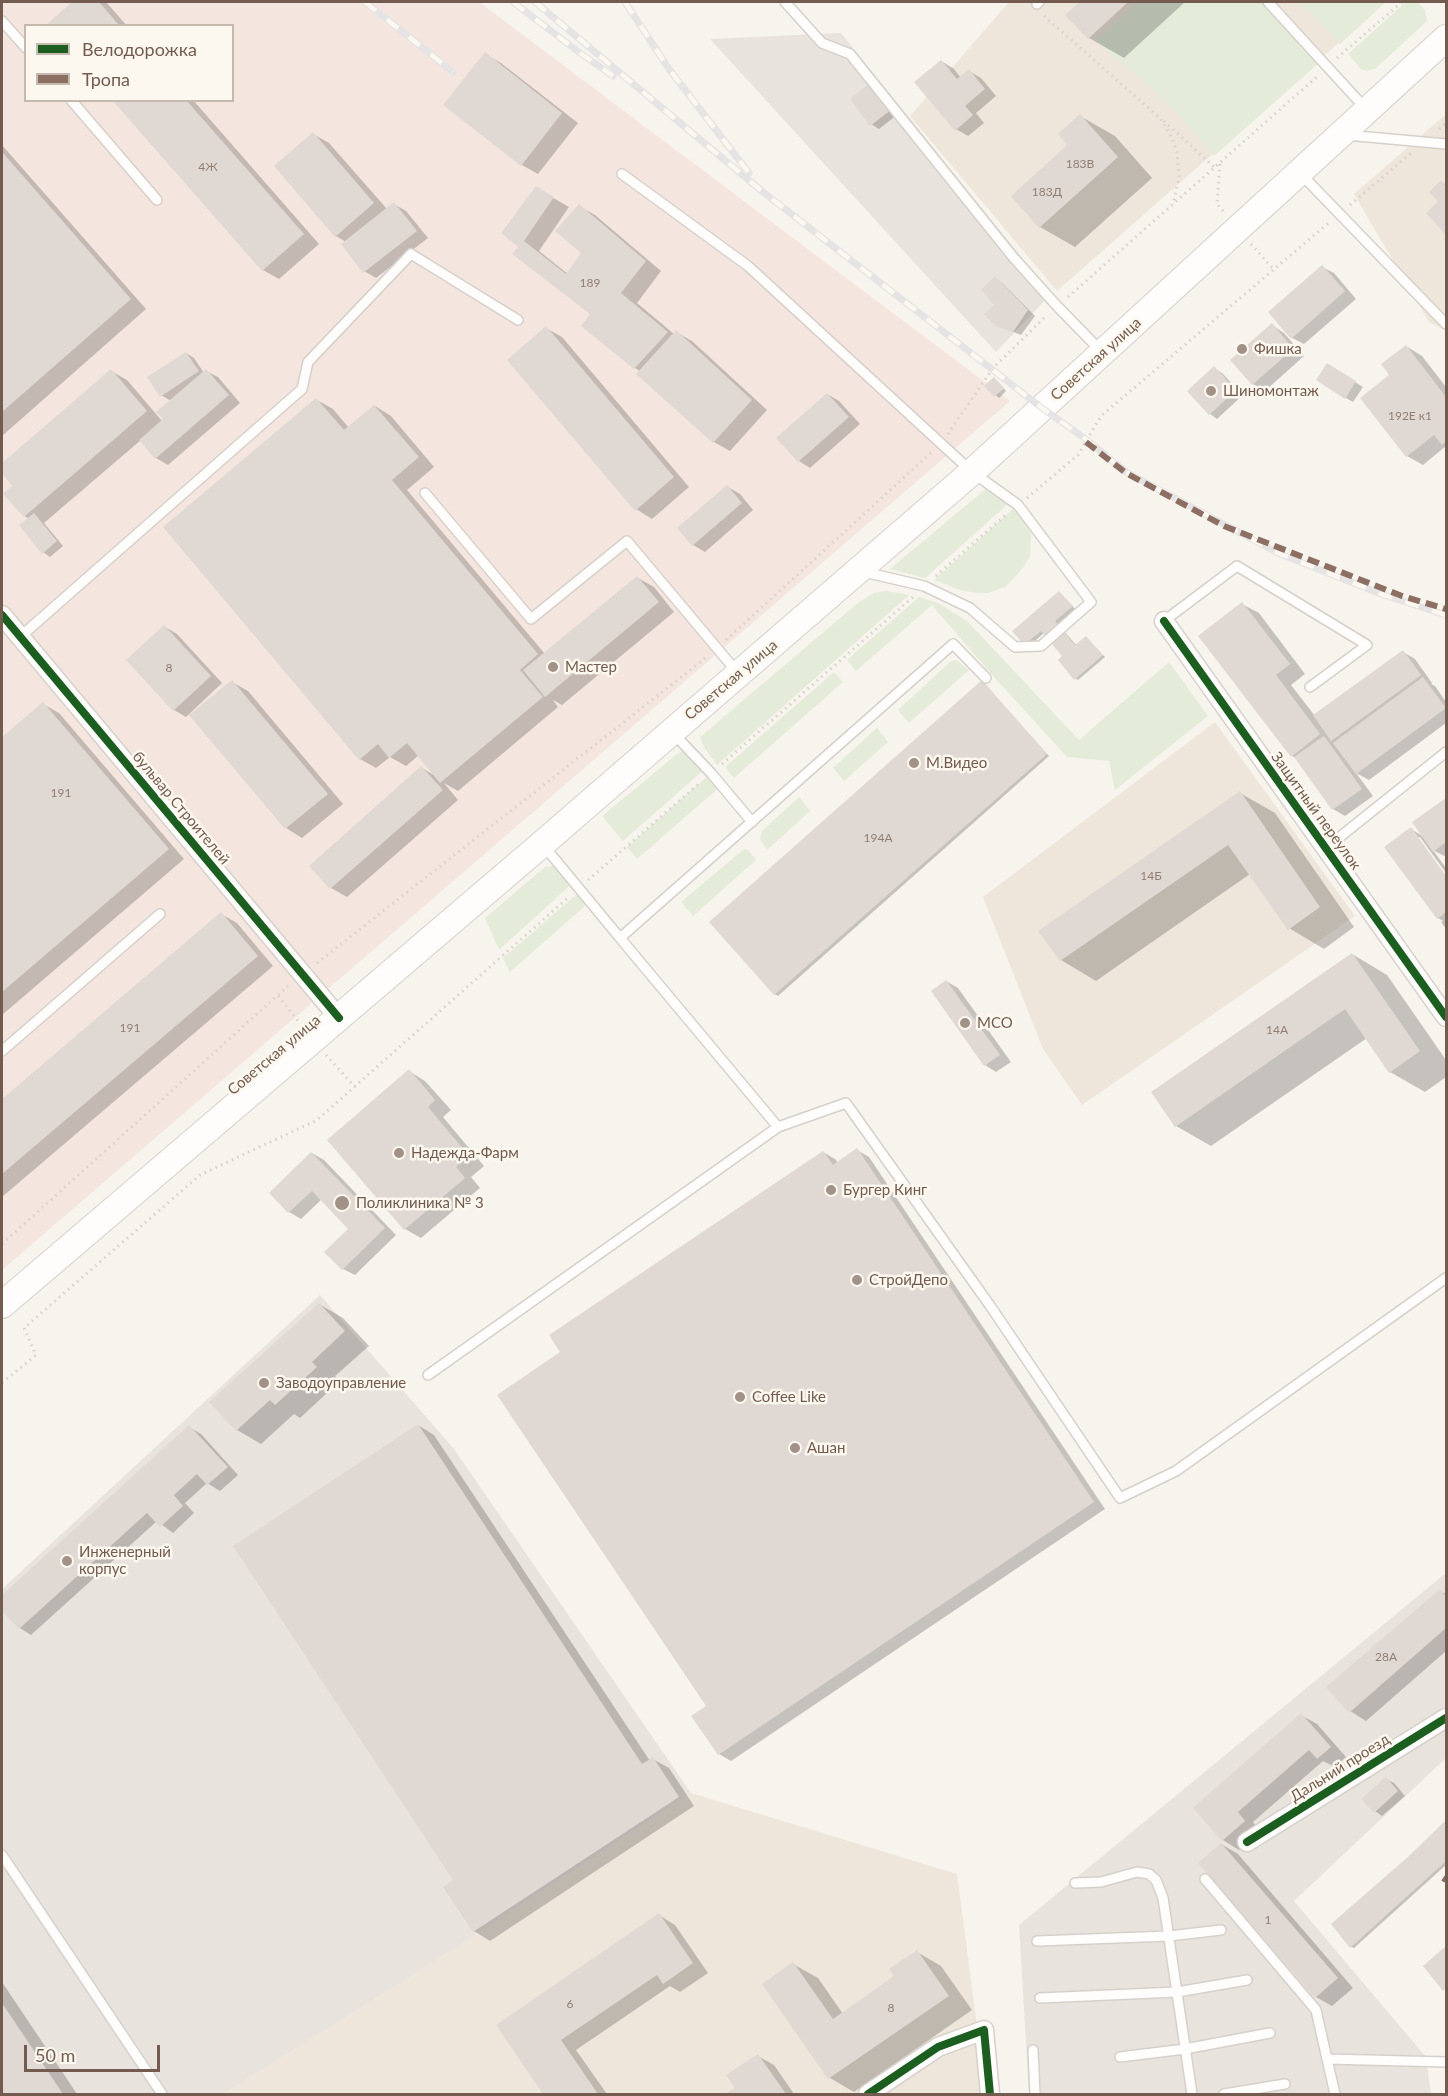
<!DOCTYPE html>
<html>
<head>
<meta charset="utf-8">
<style>
	body { margin:0 }
	#map { position:relative; width:1448px; height:2096px; overflow:hidden; background:#f7f3ed; font-family:Lato,sans-serif }
	canvas { display:block }
	.frame { position:absolute; inset:0; border:3px solid #735c4f; pointer-events:none }
	.legend { position:absolute; left:24px; top:24px; width:210px; height:78px; box-sizing:border-box; background:#fdf8ef; border:2px solid #c6baaf; margin:0; padding:8px 10px; list-style:none; font-size:18px; color:#735c4f }
	.legend li { display:flex; align-items:center; gap:12px; height:30px }
	.legend b { width:30px; border:2px solid #c6baaf }
	.scale { position:absolute; left:24px; top:2045px; width:136px; height:27px; box-sizing:border-box; border:3px solid #735c4f; border-top:0; padding-left:8px; font-size:18px; line-height:21px; white-space:nowrap; color:#735c4f; -webkit-text-stroke:4px #fdf8ef; paint-order:stroke }
</style>
</head>
<body>
<div id="map">
<canvas width="1448" height="2096"></canvas>
<div class="frame"></div>
<ul class="legend">
<li><b style="height:8px;background:#1b5e20"></b>Велодорожка</li>
<li><b style="height:8px;background:#8d6e63"></b>Тропа</li>
</ul>
<div class="scale">50 m</div>
</div>
<script>
const g = document.querySelector('canvas').getContext('2d');
g.lineJoin = 'round';
function fill(path, color) { g.fillStyle = color; g.fill(path, 'evenodd'); }
const toPath = rows => new Path2D(rows.map(r => 'M' + r).join(''));
function strokePath(path, color, width, dash) { g.strokeStyle = color; g.lineWidth = width; g.lineCap = dash ? 'butt' : 'round'; g.setLineDash(dash || []); g.stroke(path); }
function drawText(font, color, halo, rows, align = 'center') {
  g.font = font + ' Lato,sans-serif'; g.lineWidth = 5; g.setLineDash([]); g.textBaseline = 'middle'; g.strokeStyle = halo; g.fillStyle = color; for (const [text, x, y, turn = 0] of rows) {
    g.save(); g.translate(x, y); g.rotate((+turn || 0) * Math.PI / 180); g.textAlign = isNaN(turn) ? turn : align; if (halo) g.strokeText(text, 0, 0); g.fillText(text, 0, 0); g.restore();
  }
}
fill(toPath([
	[1009,2,1385,2,1057,291,910,116],
	[1446,114,1446,331,1429,322,1354,194],
	[1215,722,1355,916,1082,1105,1043,1049,983,897],
	[691,1793,957,1874,986,2094,224,2094,464,1943]
]), '#efe6db');
fill(toPath([
	[2,2,479,2,1010,401,2,1270],
	[26,26,232,26,232,100,26,100]
]), '#f4e6df');
fill(toPath([
	[841,33,1051,294,996,352,710,39],
	[320,1295,454,1449,691,1793,464,1943,224,2094,2,2094,2,1589],
	[1446,1573,1446,1758,1294,1901,1426,2057,1431,2094,1029,2094,1019,1925]
]), '#e9e3de');
fill(toPath([
	[1138,2,1266,2,1321,61,1214,156,1178,114,1150,87,1096,41],
	[1301,2,1386,2,1340,44],
	[1406,2,1417,2,1425,10,1427,21,1375,69,1367,71,1362,70,1348,54],
	[987,488,1009,503,925,578,890,569],
	[1014,508,1031,533,1030,556,1023,568,1014,578,1005,587,988,593,978,593,960,590,934,580],
	[887,591,909,595,717,765,704,747,700,737,859,602,874,593],
	[919,597,938,603,967,621,1079,740,1169,662,1208,716,1115,790,1109,761,1067,757,994,677,932,605,856,671,847,660],
	[956,660,969,670,909,723,898,710,951,661],
	[834,672,843,682,734,778,725,767],
	[877,728,888,742,844,781,833,768],
	[685,750,706,768,623,841,602,816,677,754],
	[711,773,722,785,637,859,627,847],
	[799,797,810,811,767,850,760,839,762,831],
	[744,849,748,850,756,860,693,916,681,902],
	[559,865,577,879,499,950,485,918,545,867],
	[584,888,585,906,510,972,503,958]
]), '#e4ecd9');
fill(toPath([
	[75,2,106,2,127,26,48,26],
	[1082,2,1185,2,1124,58,1089,38,1067,15],
	[485,54,501,63,578,123,538,174,522,165],
	[941,61,953,68,961,78,969,71,981,78,996,96,976,113,984,123,968,136,956,129],
	[870,85,897,115,879,129,871,124],
	[114,100,193,100,319,244,279,279,263,270],
	[1080,116,1115,136,1152,178,1075,247,1040,227],
	[313,134,329,143,387,209,394,204,406,211,428,238,376,278,364,271,346,242,336,236],
	[2,145,146,309,2,436],
	[1442,182,1446,185,1446,232,1428,213,1440,201],
	[536,188,569,207,539,251,568,274,583,252,579,206,595,215,661,271,637,303,674,334,676,332,692,341,767,410,730,451,714,442,640,371,635,368,592,314,520,246],
	[1322,267,1334,273,1356,299,1304,344,1292,338],
	[995,278,1002,283,1035,316,1021,335,996,325],
	[1272,325,1284,333,1304,356,1265,391,1253,384],
	[546,328,562,337,689,487,652,519,636,509],
	[1406,346,1422,356,1446,387,1446,446,1423,465,1407,456,1391,375],
	[186,353,194,358,204,373,206,371,218,377,240,403,168,465,156,458,141,440,44,523,63,546,50,557,43,552,29,519,25,516,15,486,2,471,2,465,111,371,127,380,162,421,171,401,161,395],
	[1328,365,1363,387,1353,402,1346,398],
	[1214,368,1222,373,1243,395,1217,419,1210,414],
	[994,378,1006,391,999,398,986,386],
	[827,394,839,401,860,424,810,468,799,461],
	[317,400,333,409,349,428,375,406,391,416,434,467,407,490,545,654,638,578,654,587,674,612,562,705,553,700,558,707,458,791,444,783,458,800,347,897,331,888,422,768,437,777,419,755,406,766,390,757,376,768,360,759],
	[728,487,740,494,753,510,705,552,693,545],
	[1059,592,1075,609,1058,624,1077,646,1086,638,1105,657,1078,680,1075,678,1064,657,1044,633,1029,646,1025,644],
	[1242,604,1259,613,1305,674,1291,685,1315,716,1403,652,1415,659,1432,683,1431,684,1435,686,1446,702,1446,723,1369,780,1356,773,1373,796,1345,816,1333,809,1297,759,1292,756],
	[165,627,177,634,222,683,186,717,174,710],
	[232,682,248,691,343,804,302,838,286,828,192,715],
	[982,682,1049,756,778,996,775,994,711,922],
	[43,704,59,713,184,859,2,1015,2,739],
	[1240,793,1275,813,1354,927,1324,949,1289,928,1250,874,1096,981,1061,960,1041,931],
	[1446,800,1446,857,1433,850,1446,868,1446,873,1420,837,1416,837,1446,878,1446,929,1441,922,1443,921,1438,918,1411,829,1424,837,1414,823],
	[221,914,237,923,273,966,2,1197,2,1101],
	[1352,954,1387,975,1446,1060,1446,1077,1425,1092,1390,1072,1367,1038,1211,1146,1176,1126],
	[946,981,958,988,1011,1062,996,1072,985,1065],
	[409,1071,425,1081,451,1110,443,1117,484,1166,471,1177,480,1188,421,1238,405,1229],
	[857,1150,869,1157,1105,1509,731,1761,719,1754,708,1707,562,1352,823,1152,835,1159,838,1163],
	[312,1153,324,1160,396,1235,355,1275,343,1269,350,1229,322,1199,301,1219,289,1212,271,1193],
	[319,1304,343,1318,369,1346,335,1376,340,1381,300,1418,294,1414,261,1444,237,1430],
	[418,1425,434,1435,650,1761,653,1759,669,1768,694,1806,490,1941,474,1931,445,1887,455,1881],
	[189,1427,201,1434,238,1475,220,1491,207,1483,185,1503,194,1513,173,1533,157,1521,31,1635,20,1628,2,1608,2,1597],
	[1440,1591,1446,1594,1446,1651,1366,1721,1350,1711],
	[1301,1715,1317,1724,1346,1757,1335,1767,1323,1761,1253,1822,1260,1831,1239,1850,1223,1840,1195,1808],
	[1386,1779,1394,1783,1405,1796,1382,1816,1375,1811],
	[1446,1822,1446,1865,1354,1948,1351,1947,1410,1857],
	[1221,1844,1238,1854,1353,1988,1332,2006,1316,1997],
	[659,1915,675,1925,708,1973,680,1992,670,1986,576,2050,607,2094,545,2094,498,2025],
	[1446,1948,1446,1991,1425,1966],
	[917,1952,941,1966,972,2010,854,2092,830,2078,764,1985,793,1964,818,1978,843,2014,897,1977],
	[2,1982,77,2094,2,2094],
	[758,2056,774,2065,794,2094,728,2094,737,2088]
]), '#0003');
fill(toPath([
	[72,2,99,2,120,26,45,26],
	[1080,2,1128,2,1088,39,1065,15],
	[485,52,562,113,521,166,443,105],
	[941,60,957,79,969,69,985,89,965,106,973,115,955,131,914,82],
	[870,83,891,110,870,126,850,99],
	[112,100,186,100,304,234,262,271],
	[1080,114,1118,157,1039,228,1011,196,1067,145,1058,134],
	[313,132,374,203,335,237,274,166],
	[2,152,131,299,2,412],
	[1441,180,1446,186,1446,235,1426,213,1438,201,1429,192],
	[536,186,554,197,524,241,566,274,581,253,555,231,579,204,646,261,621,293,668,332,634,369,581,326,590,314,512,254,518,247,501,233],
	[394,202,417,231,363,273,341,244],
	[1322,265,1345,291,1291,339,1268,312],
	[995,276,1028,310,1013,332,995,326,984,314,994,305,981,290],
	[1272,323,1293,349,1252,385,1230,360],
	[546,326,674,477,635,511,507,360],
	[676,330,752,400,713,443,636,374],
	[1406,345,1446,397,1446,441,1442,445,1434,435,1406,457,1360,398,1389,375,1381,364],
	[186,352,199,371,160,397,147,377],
	[1327,363,1356,381,1345,399,1316,380],
	[1214,366,1236,390,1209,415,1187,391],
	[111,369,147,411,24,517,3,494,12,486,2,473,2,463],
	[206,369,229,395,155,459,139,440,163,419,156,412],
	[994,377,1004,388,994,397,984,386],
	[827,393,849,417,798,462,776,438],
	[316,398,344,430,374,405,419,457,392,480,538,654,520,670,543,697,440,783,407,743,389,758,378,744,359,760,163,527],
	[727,485,742,503,692,546,677,528],
	[34,513,57,541,42,554,19,525],
	[637,576,659,602,545,697,523,670],
	[1059,591,1073,606,1055,621,1075,645,1086,636,1103,655,1074,680,1058,660,1062,656,1041,631,1024,645,1012,631],
	[1242,602,1290,664,1276,675,1320,734,1291,757,1198,636],
	[164,625,211,676,173,711,126,660],
	[1403,650,1421,675,1331,741,1313,715],
	[1423,677,1446,708,1356,774,1333,743],
	[232,680,328,794,285,829,189,715],
	[982,680,1047,754,774,995,709,922],
	[43,702,169,849,2,992,2,737],
	[1324,736,1362,789,1332,810,1294,757],
	[421,766,443,790,330,889,309,866],
	[1240,791,1320,907,1288,930,1228,845,1060,961,1038,931],
	[1446,798,1446,842,1433,852,1412,822],
	[1411,827,1446,876,1446,912,1437,919,1384,847],
	[221,912,258,956,2,1174,2,1099],
	[1352,953,1420,1051,1389,1073,1345,1009,1175,1127,1151,1092],
	[946,980,1000,1055,984,1066,931,991],
	[409,1069,435,1100,428,1107,469,1156,456,1167,465,1178,404,1230,327,1140],
	[857,1148,1094,1502,718,1755,691,1716,706,1706,497,1395,560,1352,549,1335,823,1151,833,1165],
	[311,1152,385,1228,342,1270,324,1252,348,1229,312,1191,288,1213,269,1193],
	[319,1303,345,1331,312,1362,317,1367,275,1405,270,1400,236,1431,209,1402],
	[418,1424,642,1764,653,1757,679,1797,473,1932,443,1887,453,1880,233,1546],
	[189,1425,228,1467,207,1485,197,1474,174,1495,183,1506,160,1527,147,1513,19,1629,2,1611,2,1595],
	[1440,1589,1446,1596,1446,1628,1349,1713,1326,1687],
	[1301,1713,1331,1747,1317,1759,1309,1750,1238,1812,1245,1821,1222,1841,1193,1808],
	[1386,1777,1398,1791,1374,1813,1361,1799],
	[1446,1820,1446,1861,1350,1948,1331,1924,1409,1856],
	[1221,1843,1338,1978,1315,1998,1198,1863],
	[659,1913,693,1963,663,1984,657,1975,561,2040,598,2094,543,2094,496,2025],
	[1446,1946,1446,1988,1443,1991,1423,1966],
	[917,1950,949,1996,828,2079,762,1984,793,1962,833,2019,894,1976,889,1969],
	[2,2003,63,2094,2,2094],
	[758,2054,786,2094,725,2094,735,2088,726,2075]
]), '#e0d9d3');
const lane = toPath([
	[785,2,822,43,850,54,1013,257,1057,306,1101,351],
	[1268,2,1365,108],
	[1037,4,1039,2],
	[2,21,26,48],
	[71,100,157,200],
	[1346,135,1446,144],
	[622,174,748,266,972,472,1018,505,1091,602,1041,646,1015,647,970,608,924,586,864,572],
	[1301,174,1446,324],
	[425,493,531,619,627,541,737,672],
	[1164,621,1237,566,1367,645,1310,687],
	[20,637,302,389,308,362,411,254,518,320],
	[986,678,953,644,620,938,778,1127,846,1103,991,1307,1120,1498,1176,1471,1446,1278],
	[672,732,711,773,752,822],
	[544,846,620,938],
	[1326,848,1446,752],
	[2,1051,160,914],
	[428,1375,778,1127],
	[2,1855,162,2094],
	[1205,1879,1316,2010,1327,2059,1446,2062],
	[1075,1883,1101,1882,1137,1872,1149,1874,1156,1880,1163,1898,1192,2094],
	[1037,1941,1169,1936,1221,1930],
	[1040,1998,1177,1992,1247,1980],
	[1033,2050,1035,2094],
	[1120,2057,1185,2049,1270,2033],
	[1327,2059,1335,2094],
	[1224,2094,1285,2084]
]);
const street = toPath([
	[2,615,339,1018],
	[1164,621,1446,1017],
	[1247,1842,1446,1718],
	[868,2094,938,2047,984,2030,990,2094]
]);
const secondary = toPath([
	[2,1305,542,844,972,472,1446,38]
]);
strokePath(lane, '#d6d0cb', 12);
strokePath(street, '#d6d0cb', 21);
strokePath(secondary, '#d6d0cb', 28);
strokePath(toPath([
	[1044,16,1160,118,1171,136,1177,152,1179,178,1173,204],
	[1337,58,1402,2],
	[1164,121,1215,168],
	[1439,129,1446,123],
	[1220,164,1217,204,1224,212],
	[1350,205,1411,153],
	[1251,244,1274,270],
	[1068,297,1319,75],
	[948,434,993,368,1047,315],
	[1027,498,1078,455,1101,416,1331,221],
	[936,576,1008,513],
	[726,640,932,452],
	[722,764,913,597],
	[588,880,701,782],
	[317,963,708,656],
	[278,996,299,1022],
	[326,1055,355,1087],
	[2,1244,288,986],
	[2,1383,36,1355,24,1328,200,1175,317,1120,570,896]
]), '#d7d1cc', 3, [1.5, 4.5]);
strokePath(lane, '#fefdfc', 9);
strokePath(street, '#fefdfc', 18);
strokePath(secondary, '#fefdfc', 26);
const rail = toPath([
	[365,2,453,72],
	[513,2,580,53,613,76],
	[535,2,763,192,1042,408,1087,440,1126,472,1278,553,1381,594,1446,615],
	[625,2,669,69,749,173]
]);
strokePath(rail, '#e5e3e4', 7);
strokePath(rail, '#fdf8ef', 4.5, [14]);
strokePath(toPath([
	[1086,442,1126,473,1224,526,1402,596,1446,609],
	[1443,1878,1446,1880]
]), '#8d6e63', 6, [12, 6]);
strokePath(toPath([
	[2,615,339,1018],
	[1164,621,1446,1017],
	[1247,1842,1446,1718],
	[868,2094,938,2047,984,2030,990,2094]
]), '#1b5e20', 8);
for (const [x, y, r, color] of [
	[1242,349,6,"#a19186"],
	[1211,391,6,"#a19186"],
	[553,667,6,"#a19186"],
	[914,763,6,"#a19186"],
	[965,1023,6,"#a19186"],
	[399,1153,6,"#a19186"],
	[831,1190,6,"#a19186"],
	[342,1203,8,"#a19186"],
	[857,1280,6,"#a19186"],
	[264,1383,6,"#a19186"],
	[740,1397,6,"#a19186"],
	[795,1448,6,"#a19186"],
	[67,1561,6,"#a19186"]
]) { const dot = new Path2D(); dot.arc(x, y, r, 0, 2 * Math.PI); g.fillStyle = color; g.fill(dot); strokePath(dot, '#fdf8ef', 2); }
drawText('12px', '#917e73', null, [
	["183В",1080,164],
	["4Ж",208,167],
	["183Д",1047,192],
	["189",590,283],
	["192Е к1",1410,416],
	["8",169,668],
	["191",61,793],
	["194А",878,838],
	["14Б",1151,876],
	["191",130,1028],
	["14А",1277,1030],
	["28А",1386,1657],
	["1",1268,1920],
	["6",570,2004],
	["8",891,2008]
]);
drawText('15px', '#735c4f', '#fdf8ef', [
	["Фишка",1254,349],
	["Шиномонтаж",1223,391],
	["Мастер",565,667],
	["М.Видео",926,763],
	["МСО",977,1023],
	["Надежда-Фарм",411,1153],
	["Бургер Кинг",843,1190],
	["Поликлиника № 3",356,1203],
	["СтройДепо",869,1280],
	["Заводоуправление",276,1383],
	["Coffee Like",752,1397],
	["Ашан",807,1448],
	["Инженерный",79,1552],
	["корпус",79,1569]
], 'left');
drawText('15px', '#735c4f', '#fdf8ef', [
	["Советская улица",1096,359,-42],
	["Советская улица",731,680,-40],
	["бульвар Строителей",181,808,50],
	["Защитный переулок",1316,811,54],
	["Советская улица",274,1055,-40],
	["Дальний проезд",1340,1768,-32]
]);
</script>
</body>
</html>
